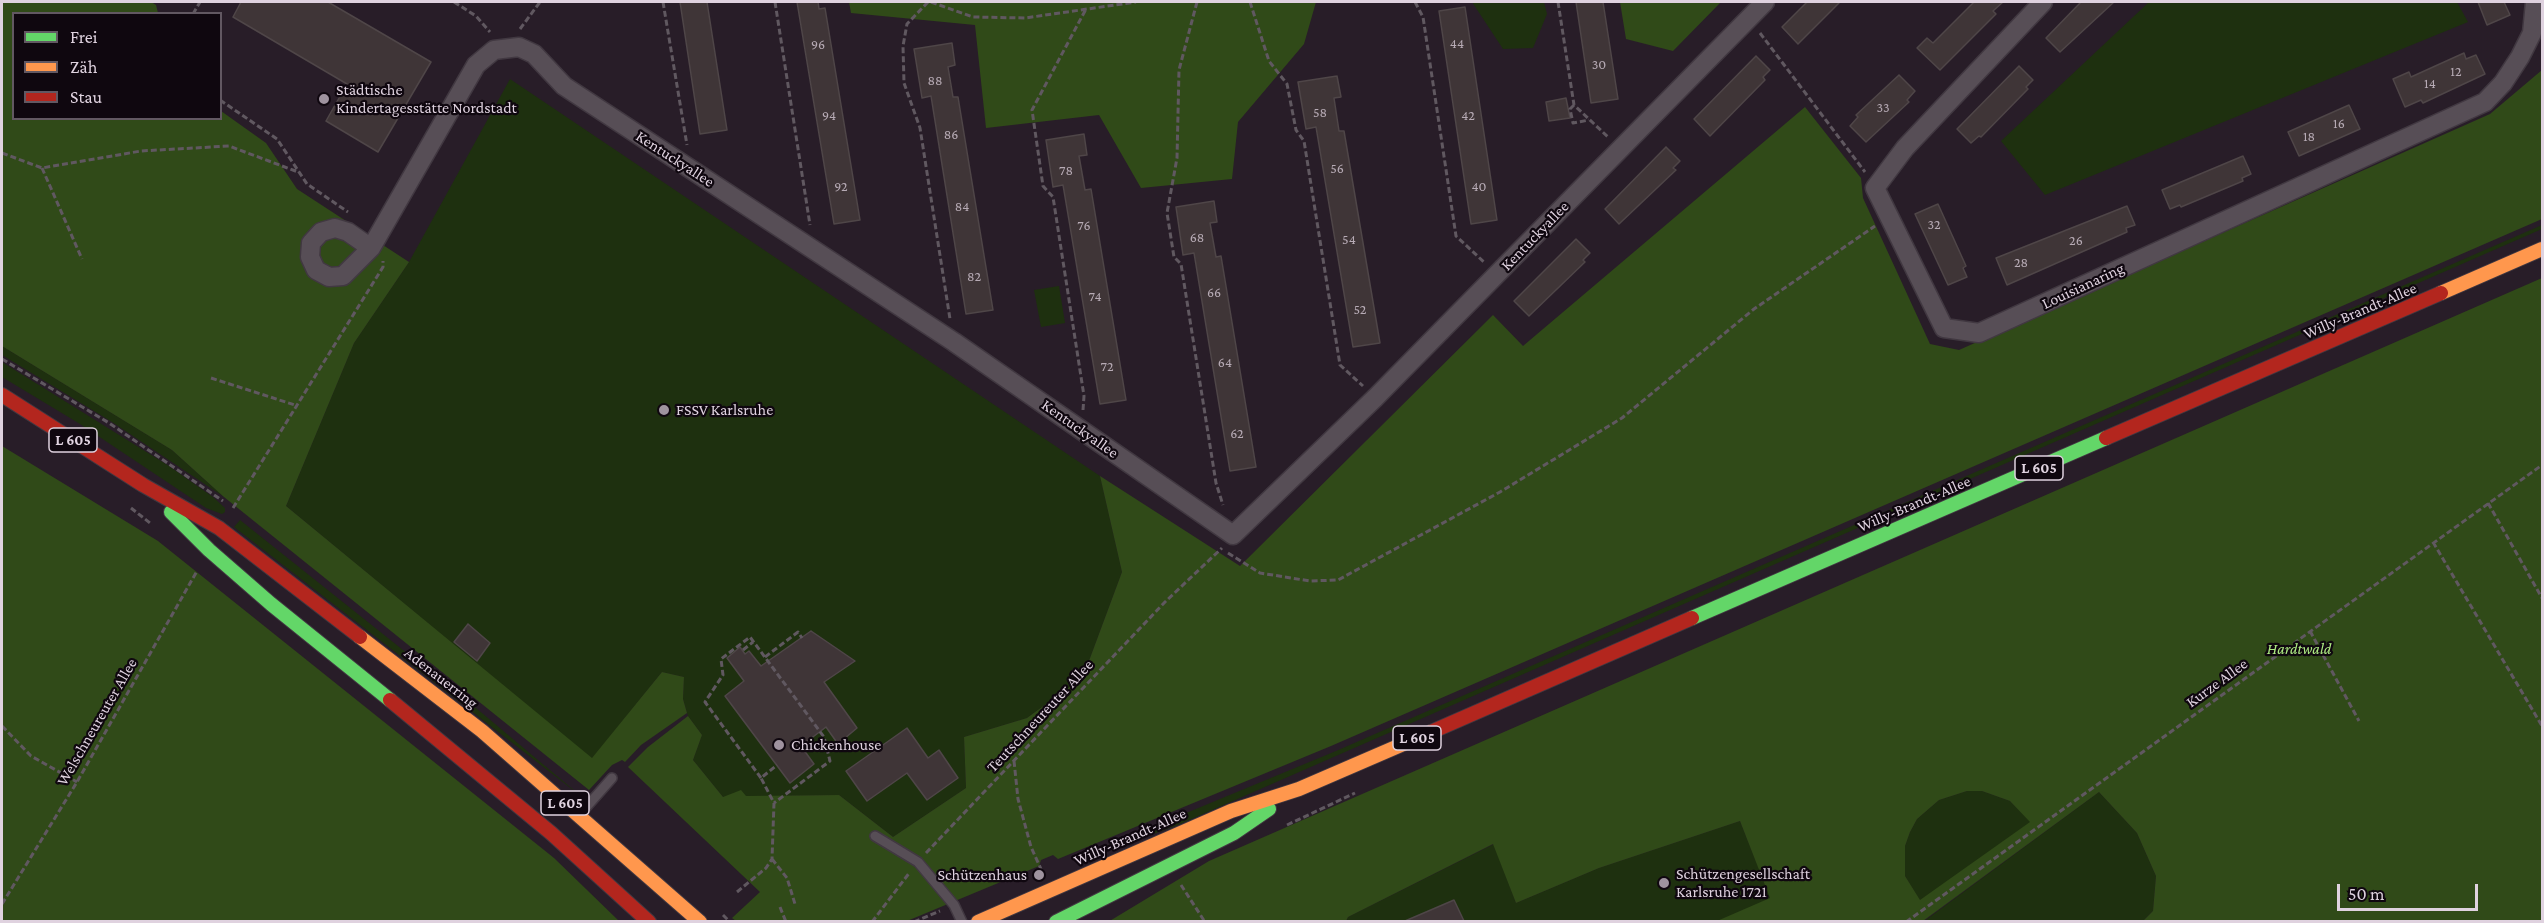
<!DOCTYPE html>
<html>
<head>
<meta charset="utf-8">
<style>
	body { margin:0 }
	#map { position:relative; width:2544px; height:923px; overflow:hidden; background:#281d28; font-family:"Crimson Pro",serif }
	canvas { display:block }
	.frame { position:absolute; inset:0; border:3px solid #dfd2df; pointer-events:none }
	.legend { position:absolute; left:12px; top:12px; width:210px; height:108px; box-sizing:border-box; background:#0f070f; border:2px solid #625862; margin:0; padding:8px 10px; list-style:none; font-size:18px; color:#dfd2df }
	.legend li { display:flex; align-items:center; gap:12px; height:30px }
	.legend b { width:30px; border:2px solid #625862 }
	.scale { position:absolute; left:2337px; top:884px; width:141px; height:27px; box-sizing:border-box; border:3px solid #dfd2df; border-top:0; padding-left:8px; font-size:18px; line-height:21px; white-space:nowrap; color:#dfd2df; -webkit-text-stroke:4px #0f070f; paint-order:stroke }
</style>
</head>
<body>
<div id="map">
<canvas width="2544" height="923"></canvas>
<div class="frame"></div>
<ul class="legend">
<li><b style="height:8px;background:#63d668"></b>Frei</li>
<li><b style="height:8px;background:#ff974d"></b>Zäh</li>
<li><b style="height:8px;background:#b3261e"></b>Stau</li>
</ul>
<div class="scale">50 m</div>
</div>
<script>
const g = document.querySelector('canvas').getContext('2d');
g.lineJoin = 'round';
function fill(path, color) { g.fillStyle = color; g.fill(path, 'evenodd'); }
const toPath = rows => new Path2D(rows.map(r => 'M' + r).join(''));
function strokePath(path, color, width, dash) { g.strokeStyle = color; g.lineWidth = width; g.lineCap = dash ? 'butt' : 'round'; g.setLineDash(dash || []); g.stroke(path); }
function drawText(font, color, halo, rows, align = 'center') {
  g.font = font + ' "Crimson Pro",serif'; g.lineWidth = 4.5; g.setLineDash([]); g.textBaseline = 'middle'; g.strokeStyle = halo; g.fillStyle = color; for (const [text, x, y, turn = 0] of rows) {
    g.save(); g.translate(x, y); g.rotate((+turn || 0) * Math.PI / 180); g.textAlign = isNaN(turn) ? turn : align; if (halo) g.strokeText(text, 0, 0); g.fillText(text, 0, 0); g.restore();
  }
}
fill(toPath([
	[1472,2,1544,2,1547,14,1533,48,1503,49],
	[2149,2,2457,2,2468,22,2045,195,2001,141],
	[510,79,1100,476,1122,572,1083,677,1027,718,964,737,966,788,893,837,839,795,723,797,693,760,702,735,688,716,683,699,684,677,662,672,592,759,286,506,354,343,409,262],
	[2542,225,2542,229,1178,825,1076,862,1075,859,1336,751],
	[1059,286,1065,323,1041,327,1034,290],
	[2,346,172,450,224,497,112,422,2,355],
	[2,362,169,466,213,497,225,508,225,512,222,514,206,508,80,424,2,377],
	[240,520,482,713,582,797,234,527],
	[1967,791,1982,791,2010,801,2031,822,1920,901,1905,876,1905,846,1910,832,1917,819,1939,800],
	[2099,792,2137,833,2156,876,2153,911,2143,921,1923,922],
	[1740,821,1780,921,1346,922,1348,917,1494,844,1516,903,1599,868]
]), '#1e300f');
fill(toPath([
	[2,2,151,2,156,5,158,13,14,14,14,118,220,118,221,111,266,143,297,189,409,262,354,343,286,506,592,758,662,672,684,677,683,699,687,713,641,745,625,762,622,760,612,765,589,790,224,497,172,450,2,346],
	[849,2,1316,2,1304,44,1238,122,1232,179,1141,188,1099,115,986,128,975,25,851,13],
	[1620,2,1721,2,1673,51,1626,39],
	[2542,70,2542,219,1331,746,1058,859,1053,855,1041,860,1039,866,907,921,736,921,732,918,760,892,628,767,648,747,688,716,702,735,693,760,723,797,741,790,746,796,839,795,893,837,966,788,964,737,1027,718,1083,677,1122,572,1100,476,1240,566,1493,315,1523,346,1805,107,1861,178,1863,198,1930,344,1959,350,2490,114],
	[2542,278,2542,921,2143,921,2153,911,2156,876,2137,833,2099,792,1923,921,1717,921,1770,898,1740,821,1599,868,1516,903,1493,844,1348,917,1346,921,1108,922,1209,861],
	[1967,791,1982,791,2010,801,2030,822,1920,900,1905,876,1905,846,1910,832,1917,819,1939,800],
	[2,446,158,541,554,858,619,921,2,921]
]), '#304a18');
const building = toPath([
	[241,2,328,2,431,62,378,152,326,121,347,84,233,17,241,2],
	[680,2,707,2,727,130,700,134,680,2],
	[797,2,818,2,819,9,825,8,860,220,834,224,797,2],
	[1576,2,1603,2,1618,99,1591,103,1576,2],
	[1807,2,1840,2,1798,44,1782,27,1807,2],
	[1974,2,2003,2,1993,11,1996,14,1940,70,1917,48,1927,38,1933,43,1974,2],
	[2081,2,2114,2,2060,52,2046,38,2081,2],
	[2478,2,2504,2,2510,15,2487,25,2478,2],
	[1465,7,1497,220,1471,224,1439,11,1465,7],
	[952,43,955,65,948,67,953,97,958,97,993,310,966,314,931,96,922,98,914,49,952,43],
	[2464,53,2466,59,2476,55,2485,74,2423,103,2421,100,2405,107,2393,79,2409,72,2411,77,2464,53],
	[1756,56,1770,70,1763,77,1765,80,1710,136,1694,119,1756,56],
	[2019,66,2033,80,2026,87,2028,89,1981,137,1979,136,1971,143,1957,129,2019,66],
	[1899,75,1915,91,1907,100,1909,102,1866,142,1850,126,1858,117,1856,115,1899,75],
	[1337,76,1341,97,1334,98,1339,131,1344,131,1380,343,1353,347,1316,127,1306,129,1298,82,1337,76],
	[1566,98,1570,118,1549,121,1546,102,1566,98],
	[2349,105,2360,129,2299,156,2288,132,2349,105],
	[1084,134,1087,155,1079,156,1085,190,1091,189,1126,400,1100,404,1063,185,1053,187,1046,140,1084,134],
	[1666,147,1680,161,1673,168,1676,170,1619,224,1605,209,1666,147],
	[2243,156,2251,174,2242,178,2243,181,2181,207,2180,205,2170,209,2162,190,2243,156],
	[1214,201,1217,222,1210,223,1216,257,1221,256,1256,467,1230,471,1194,253,1183,255,1176,207,1214,201],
	[1938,204,1966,266,1963,268,1967,277,1948,285,1915,214,1938,204],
	[2127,206,2135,225,2126,228,2127,232,2007,285,1996,258,2127,206],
	[1576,239,1590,253,1583,260,1585,262,1529,316,1514,301,1576,239],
	[468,624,490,643,477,661,454,642,468,624],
	[811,631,855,661,824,682,857,728,838,744,826,727,801,746,814,764,790,783,725,696,744,681,727,658,740,647,745,654,749,651,761,666,811,631],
	[907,728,928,758,939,750,958,778,927,800,907,773,867,801,846,771,907,728],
	[1454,900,1464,921,1405,921,1454,900]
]);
fill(building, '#3f3537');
strokePath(building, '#4f4648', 1.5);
const lane = toPath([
	[581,813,612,778],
	[875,836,918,862,954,905,962,922]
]);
const street = toPath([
	[2043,2,1905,148,1875,188,1944,328,1979,333,2485,102,2503,83,2520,57,2532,33,2535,2],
	[371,248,343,276,329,277,316,270,310,257,311,243,321,232,335,228,348,232,371,248,476,65,494,50,519,47,534,54,564,86,954,342,1233,535,1375,398,1765,2]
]);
const fast = toPath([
	[171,512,209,550,271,604,390,700],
	[1692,618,2106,438],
	[1056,922,1234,833,1269,809]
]);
const slow = toPath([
	[2441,293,2542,249],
	[360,637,482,731,700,922],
	[978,922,1231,811,1299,789,1431,732]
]);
const jam = toPath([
	[2,395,143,485,219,528,360,637],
	[2106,438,2441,293],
	[390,700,551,833,649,922],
	[1431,732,1692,618]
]);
strokePath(lane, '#413841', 12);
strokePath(street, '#413841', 21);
strokePath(fast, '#413841', 16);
strokePath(slow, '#413841', 16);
strokePath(jam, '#413841', 16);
strokePath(toPath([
	[454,2,476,16,490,32],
	[663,2,687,145],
	[775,2,810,225],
	[928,2,907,24,903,46,904,83,920,128,950,319],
	[931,2,973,17,1025,18,1136,2],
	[1197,2,1179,70,1177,158,1167,213,1174,257,1181,264,1216,483,1223,505],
	[1250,2,1269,61,1287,84,1296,130,1304,141,1340,365,1363,386],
	[1415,2,1423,17,1456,236,1485,263],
	[1558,2,1574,105,1608,137],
	[193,14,200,2],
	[520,29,540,2],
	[1760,33,1865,172],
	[220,100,277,139,307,184,348,212],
	[1574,105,1570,109,1573,123,1589,120],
	[2,153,42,168,141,151,229,146,298,172],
	[42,168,82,259],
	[2,359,109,423,223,501],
	[211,378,298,406],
	[1083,410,1084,396,1053,197,1043,186,1032,110,1086,9],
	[2488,503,2542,598],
	[131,508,150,523],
	[233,508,383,267,383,261],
	[2433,542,2542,726],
	[1228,553,1260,573,1310,581,1338,580,1500,492,1622,418,1754,309,1875,226],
	[2310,631,2359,721],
	[743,650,753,642],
	[765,657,798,632,802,638],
	[2,726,31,756,77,782],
	[1014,761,1018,799,1031,847,1041,869],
	[761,778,705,702,723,675,721,659,750,637,824,737,830,761,774,803],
	[1287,825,1355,793],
	[926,853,1165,602,1222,548],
	[772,859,787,878,795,904],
	[1181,885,1205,922],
	[737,892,766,868,772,859,774,803,761,778,777,765],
	[2,904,77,782,197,571],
	[780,907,786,922],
	[723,915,730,922],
	[872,922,910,872],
	[914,922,940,911],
	[1906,922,2542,465]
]), '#605860', 3, [6, 3]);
strokePath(lane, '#574e56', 9);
strokePath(street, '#574e56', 18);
strokePath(fast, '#63d668', 14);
strokePath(slow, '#ff974d', 14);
strokePath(jam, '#b3261e', 14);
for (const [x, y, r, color] of [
	[324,99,6,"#9f939f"],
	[664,410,6,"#9f939f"],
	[779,745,6,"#9f939f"],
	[1039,875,6,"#9f939f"],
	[1664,883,6,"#9f939f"]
]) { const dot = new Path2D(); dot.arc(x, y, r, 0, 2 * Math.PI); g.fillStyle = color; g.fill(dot); strokePath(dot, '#0f070f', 2); }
drawText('14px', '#b7abb5', null, [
	["44",1457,44],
	["96",818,45],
	["30",1599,65],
	["12",2456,72],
	["88",935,81],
	["14",2430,84],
	["33",1883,108],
	["58",1320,113],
	["94",829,116],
	["42",1468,116],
	["16",2339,124],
	["86",951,135],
	["18",2309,137],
	["56",1337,169],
	["78",1066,171],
	["92",841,187],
	["40",1479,187],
	["84",962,207],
	["32",1934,225],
	["76",1084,226],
	["68",1197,238],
	["54",1349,240],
	["26",2076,241],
	["28",2021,263],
	["82",974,277],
	["66",1214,293],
	["74",1095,297],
	["52",1360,310],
	["64",1225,363],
	["72",1107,367],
	["62",1237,434]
]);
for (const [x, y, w] of [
	[73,440,48],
	[2039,468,48],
	[1417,738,48],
	[565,803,48]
]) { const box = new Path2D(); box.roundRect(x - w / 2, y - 12, w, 24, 4.5); g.fillStyle = '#0f070f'; g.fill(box); strokePath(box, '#dfd2df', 1.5); }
drawText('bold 15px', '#dfd2df', null, [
	["L 605",73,440],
	["L 605",2039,468],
	["L 605",1417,738],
	["L 605",565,803]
]);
drawText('16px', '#dfd2df', '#0f070f', [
	["Städtische",336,90],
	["Kindertagesstätte Nordstadt",336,108],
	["FSSV Karlsruhe",676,410],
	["Chickenhouse",791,745],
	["Schützengesellschaft",1676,874],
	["Karlsruhe 1721",1676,892],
	["Schützenhaus",1027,875,"right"]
], 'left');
drawText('16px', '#dfd2df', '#0f070f', [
	["Kentuckyallee",675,159,33],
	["Kentuckyallee",1535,236,-46],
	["Louisianaring",2083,286,-25],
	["Willy-Brandt-Allee",2360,311,-23],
	["Kentuckyallee",1080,429,35],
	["Willy-Brandt-Allee",1914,504,-23],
	["Adenauerring",441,678,38],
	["Kurze Allee",2217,683,-36],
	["Teutschneureuter Allee",1040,716,-47],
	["Welschneureuter Allee",97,722,-60],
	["Willy-Brandt-Allee",1130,837,-24]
]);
drawText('italic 16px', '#aeeb83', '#0f070f', [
	["Hardtwald",2299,649]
]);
</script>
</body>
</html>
